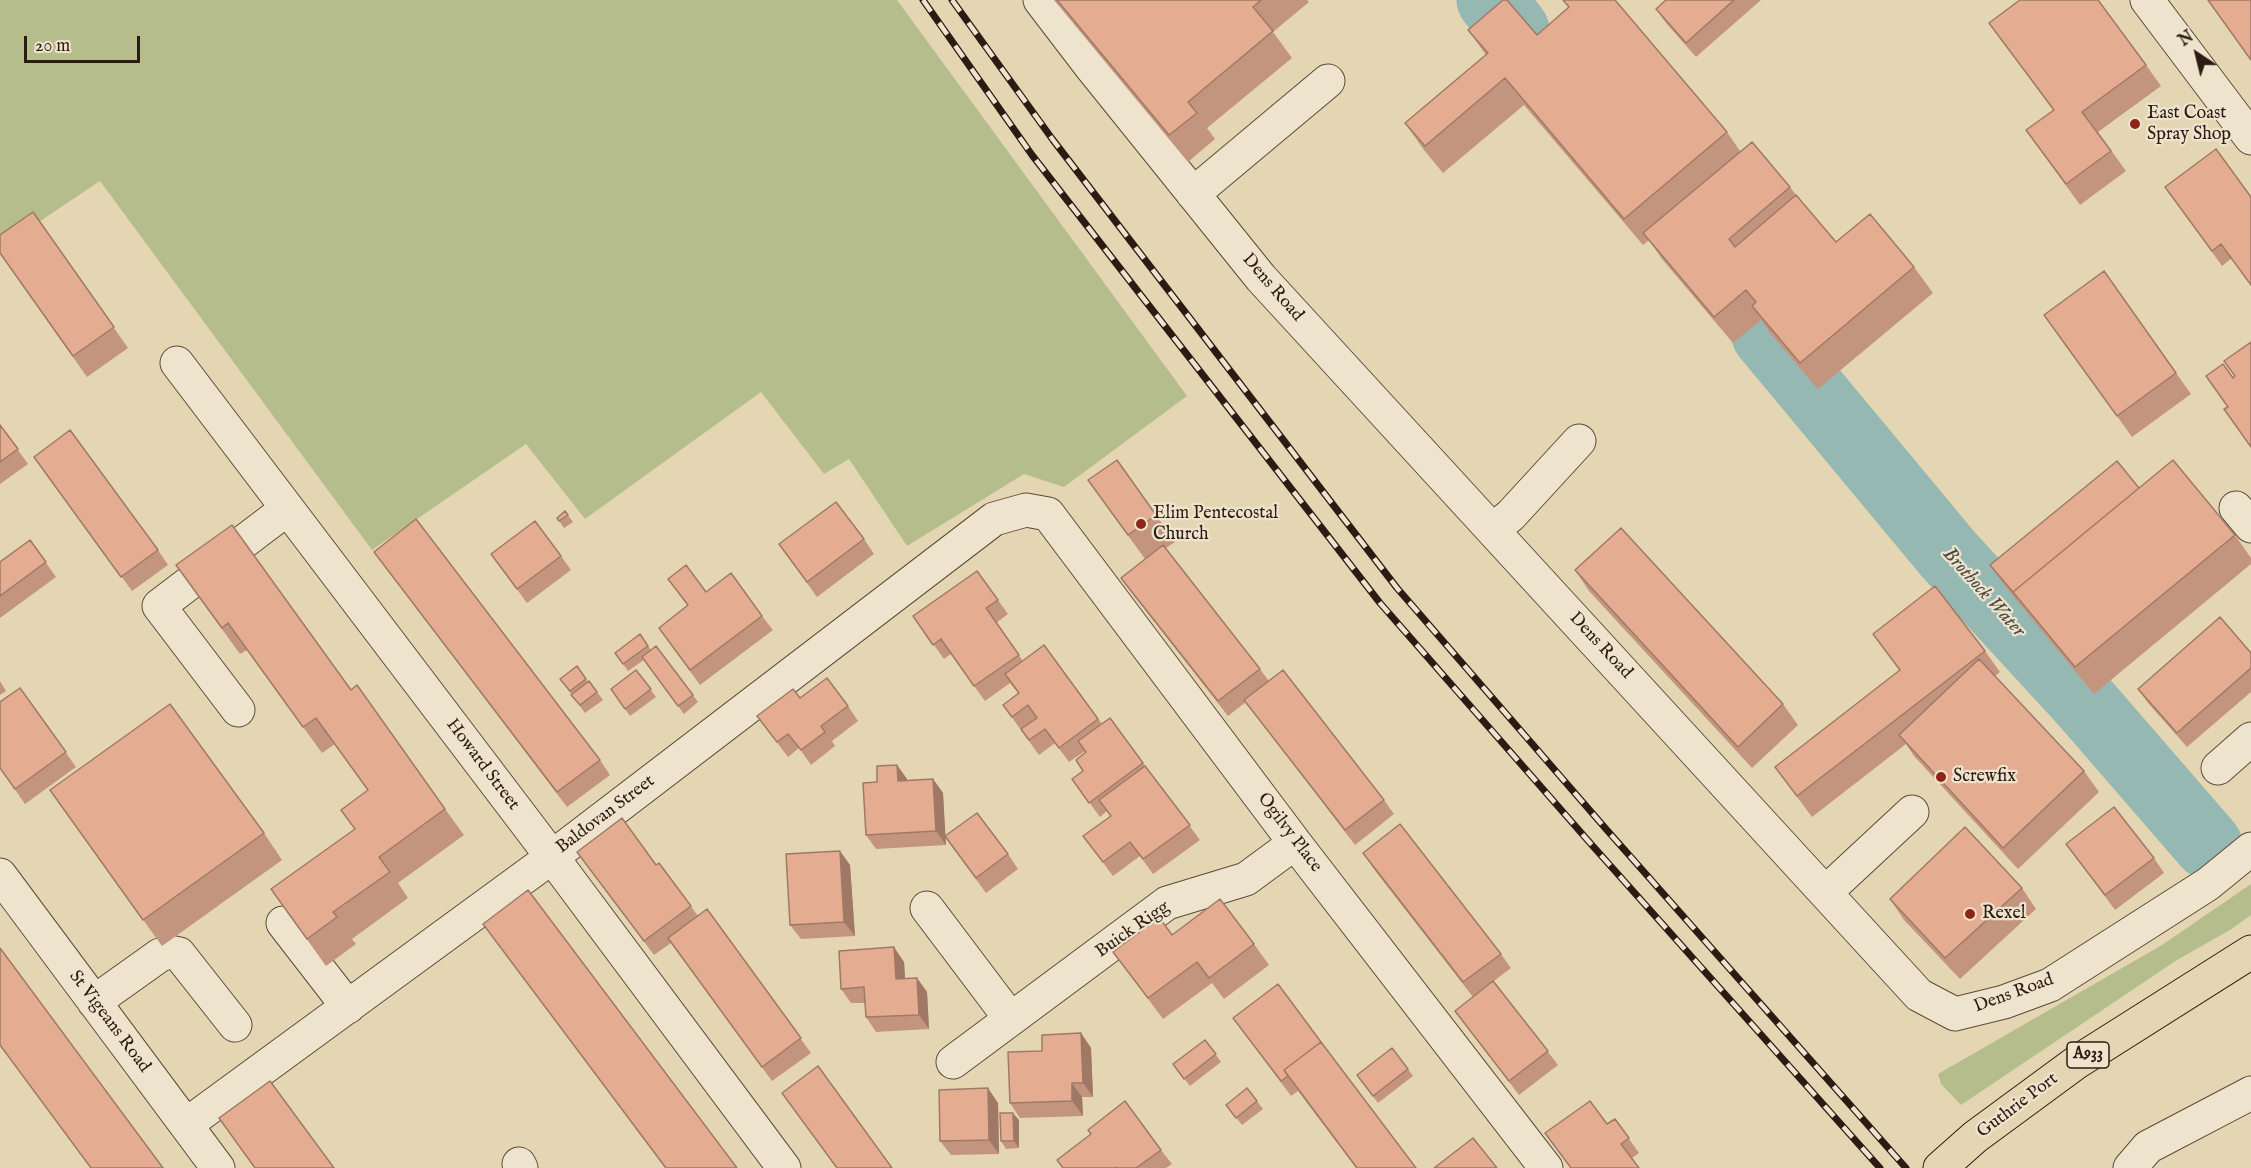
<!DOCTYPE html>
<html>
<head>
<meta charset="utf-8">
<style>
	body { margin:0 }
	#map { position:relative; width:2251px; height:1168px; overflow:hidden; background:#e5d6b3; font-family:"IM FELL English",serif }
	canvas { display:block }
	.north { position:absolute; left:2167px; top:24px; width:60px; height:60px; -webkit-text-stroke:4px #eee4ce; paint-order:stroke; rotate:325deg; font-size:16px; font-weight:700; line-height:24px; text-align:center; color:#2c1b12 }
	.north::after { content:''; display:block; margin:auto; width:21px; height:27px; background:#2c1b12; clip-path:polygon(50% 0,100% 100%,50% 72%,0 100%) }
	.scale { position:absolute; left:24px; top:36px; width:116px; height:27px; box-sizing:border-box; border:3px solid #2c1b12; border-top:0; padding-left:8px; font-size:18px; line-height:21px; white-space:nowrap; color:#2c1b12; -webkit-text-stroke:4px #eee4ce; paint-order:stroke }
</style>
</head>
<body>
<div id="map">
<canvas width="2251" height="1168"></canvas>
<div class="north">N</div>
<div class="scale">20 m</div>
</div>
<script>
const g = document.querySelector('canvas').getContext('2d');
g.lineJoin = 'round';
function fill(path, color) { g.fillStyle = color; g.fill(path, 'evenodd'); }
const toPath = rows => new Path2D(rows.map(r => 'M' + r).join(''));
function strokePath(path, color, width, dash) { g.strokeStyle = color; g.lineWidth = width; g.lineCap = dash ? 'butt' : 'round'; g.setLineDash(dash || []); g.stroke(path); }
function drawText(font, color, halo, rows, align = 'center') {
  g.font = font + ' "IM FELL English",serif'; g.lineWidth = 4.5; g.setLineDash([]); g.textBaseline = 'middle'; g.strokeStyle = halo; g.fillStyle = color; for (const [text, x, y, turn = 0] of rows) {
    g.save(); g.translate(x, y); g.rotate((+turn || 0) * Math.PI / 180); g.textAlign = isNaN(turn) ? turn : align; if (halo) g.strokeText(text, 0, 0); g.fillText(text, 0, 0); g.restore();
  }
}
fill(toPath([
	[0,0,897,0,1187,396,1064,487,1024,474,907,546,849,459,824,474,761,392,585,519,526,444,372,550,100,181,0,248],
	[2251,884,2251,915,2230,930,2177,960,1961,1105,1941,1084,1938,1074,2162,945]
]), '#b6bd8c');
strokePath(toPath([
	[1491,0,1515,30],
	[1766,335,1948,554,2085,703,2208,845]
]), '#96b8b2', 69);
const minor = toPath([
	[1040,0,1092,68,1261,278,1919,995,1955,1014,2004,1002,2050,985,2208,884,2251,849],
	[2147,0,2251,138],
	[1193,194,1328,81],
	[177,363,552,857,784,1168],
	[2236,508,2251,526],
	[1493,530,1511,515,1579,441],
	[238,710,159,606,287,509],
	[2218,768,2251,739],
	[0,875,218,1168],
	[1826,892,1912,812],
	[927,908,1010,1018],
	[283,923,348,1007],
	[94,1002,160,955,169,952,179,954,235,1025],
	[953,1062,1167,903,1246,879,1295,843],
	[187,1124,552,857,994,519,1026,510,1048,514,1295,843,1546,1168],
	[519,1164,521,1168],
	[2130,1168,2148,1147,2251,1093]
]);
const major = toPath([
	[1940,1168,1975,1137,2077,1062,2251,952]
]);
strokePath(minor, '#5a4a3a', 35);
strokePath(major, '#2c1b12', 35);
strokePath(minor, '#eee4ce', 33);
strokePath(major, '#e5d6b3', 33);
const rail = toPath([
	[923,0,1032,155,1380,603,1591,844,1880,1168],
	[952,0,1053,140,1397,588,1606,829,1906,1168]
]);
strokePath(rail, '#2c1b12', 7);
strokePath(rail, '#eee4ce', 4.5, [14]);
fill(toPath([
	[1054,0,1307,0,1309,2,1273,32,1292,58,1207,128,1215,139,1188,162],
	[1563,0,1727,132,1740,151,1790,187,1796,195,1836,242,1914,267,1933,293,1818,389,1770,333,1761,320,1733,343,1662,259,1649,240,1643,245,1524,105,1443,173,1424,150,1405,123,1486,55,1468,30,1537,35,1569,8],
	[1666,0,1761,0,1696,57,1666,23,1656,9],
	[1989,23,2146,65,2161,86,2098,132,2126,171,2080,205,2026,130,2053,110],
	[2165,187,2251,197,2232,258,2222,266],
	[33,212,128,348,87,377,0,254],
	[2104,271,2191,394,2132,437,2044,315],
	[0,425,28,464,0,484],
	[44,471,158,550,168,565,132,591],
	[1088,480,1156,515,1175,542,1166,548,1269,681,1384,800,1394,814,1355,845,1246,702,1228,716,1131,592,1121,578,1145,559],
	[2139,488,2235,535,2251,558,2251,564,2094,694,2005,586,1990,565],
	[565,511,573,522,564,528,557,518],
	[864,539,874,554,817,597,779,544],
	[30,540,56,577,0,618,0,562],
	[374,552,600,760,610,775,567,807],
	[491,554,561,556,571,570,527,603],
	[1575,570,1783,704,1798,725,1752,768,1589,591],
	[977,571,1008,614,996,623,1023,661,1044,645,1102,724,1110,718,1200,840,1153,874,1140,856,1113,876,1083,836,1111,816,1107,811,1100,817,1072,779,1083,771,1086,752,1085,751,1069,762,1055,743,1039,755,1003,705,1018,693,1010,683,985,701,951,654,944,659,913,616],
	[668,579,706,592,762,616,773,630,700,685,659,628,688,606],
	[195,592,351,690,445,809,464,835,398,883,408,898,352,939,356,944,326,966,271,889,355,829,368,791,335,744,322,753,247,650,240,654],
	[640,634,651,650,656,646,698,702,684,714,644,660,628,671,615,653],
	[1873,634,1985,651,2000,672,1995,676,2084,771,2099,792,2018,869,1914,756,1906,744,1812,817,1775,767,1900,671],
	[2251,653,2251,692,2187,747,2148,703,2138,689],
	[577,666,588,682,589,681,603,700,585,713,560,679],
	[636,670,656,697,630,716,611,689],
	[0,681,6,691,0,695],
	[20,688,76,767,25,804,0,768],
	[800,698,848,706,858,721,832,741,835,746,811,765,799,748,788,757,757,716],
	[897,765,907,779,907,781,933,779,943,793,945,836,1008,854,1018,869,986,893,945,837,946,845,876,849,866,835,877,782],
	[69,817,264,833,282,860,162,946],
	[2066,844,2154,858,2164,873,2115,910],
	[840,851,850,865,855,936,801,939,790,925],
	[577,852,656,865,659,863,698,916,707,909,811,1053,772,1081,671,943,654,955],
	[1363,853,1501,954,1511,968,1494,981,1558,1065,1519,1095,1455,1011,1473,997,1373,868],
	[2022,888,2036,909,1960,979,1904,920,1890,899],
	[483,924,737,1168,665,1168],
	[1172,935,1254,944,1269,965,1224,999,1212,983,1163,1019,1113,952],
	[904,962,905,978,917,978,927,992,929,1029,876,1032,866,1017,865,1003,851,1003,841,989],
	[1233,1018,1416,1168,1356,1168,1298,1091,1291,1096],
	[1081,1033,1091,1048,1093,1097,1082,1097,1083,1116,1020,1118,1010,1103,1042,1051],
	[1205,1040,1221,1062,1190,1086,1173,1064],
	[1408,1069,1413,1076,1378,1103,1357,1075],
	[1247,1088,1263,1109,1242,1125,1226,1105],
	[998,1103,999,1154,951,1155,940,1141],
	[1615,1119,1639,1153,1632,1158,1607,1124],
	[1019,1120,1019,1148,1006,1149,1001,1141],
	[1161,1150,1172,1164,1166,1168,1063,1168]
]), '#c4957e');
fill(toPath([
	[897,765,907,779,908,796,898,781],
	[933,779,943,793,946,845,936,831],
	[840,851,850,865,855,936,844,922],
	[894,947,904,962,906,993,896,979],
	[917,978,927,992,929,1029,919,1015],
	[1081,1033,1091,1048,1093,1097,1083,1083],
	[1072,1083,1082,1097,1083,1116,1072,1101],
	[988,1088,998,1103,999,1154,989,1140],
	[1013,1113,1019,1120,1019,1148,1014,1141]
]), '#a07966');
const building = toPath([
	[1057,0,1261,0,1253,7,1273,31,1188,102,1197,113,1169,135,1057,0],
	[1503,0,1507,0,1537,35,1569,7,1563,0,1615,0,1727,132,1624,219,1505,78,1425,146,1405,123,1488,53,1468,30,1503,0],
	[1666,0,1734,0,1686,43,1656,9,1666,0],
	[2020,0,2098,0,2146,65,2082,112,2111,151,2066,184,2026,130,2054,110,1989,23,2020,0],
	[2208,0,2251,0,2251,60,2208,0],
	[1752,142,1790,187,1729,239,1735,247,1796,195,1836,242,1870,214,1914,267,1800,363,1752,306,1756,302,1746,290,1714,317,1643,233,1752,142],
	[2216,149,2251,197,2251,285,2221,244,2212,251,2165,187,2216,149],
	[33,212,114,327,73,356,0,253,0,235,33,212],
	[2104,271,2176,373,2117,416,2044,315,2104,271],
	[2251,342,2251,447,2224,409,2228,407,2206,376,2223,364,2233,378,2235,376,2224,361,2251,342],
	[0,425,18,449,0,462,0,425],
	[70,430,158,550,121,577,34,457,70,430],
	[1117,460,1156,515,1128,535,1088,480,1117,460],
	[2173,460,2235,535,2075,667,2013,592,2173,460],
	[2117,461,2139,488,2013,592,2017,597,1990,565,2117,461],
	[836,502,864,539,807,582,779,544,836,502],
	[565,511,568,515,559,521,557,518,565,511],
	[416,519,600,760,557,792,374,552,416,519],
	[535,521,561,556,517,589,491,554,535,521],
	[232,525,351,690,357,685,445,809,379,857,390,872,333,912,337,917,307,939,271,889,355,829,341,810,368,790,316,718,303,727,228,623,222,628,176,565,232,525],
	[1621,528,1783,704,1738,747,1575,570,1621,528],
	[30,540,46,562,0,596,0,562,30,540],
	[1163,545,1260,669,1218,701,1121,578,1163,545],
	[686,565,706,592,731,573,762,616,690,670,659,628,688,605,668,579,686,565],
	[977,571,998,600,986,608,1019,655,974,686,941,639,933,645,913,616,977,571],
	[1935,586,1985,651,1797,796,1775,767,1900,670,1873,634,1935,586],
	[2220,617,2251,653,2251,668,2177,733,2138,689,2220,617],
	[640,634,648,646,623,664,615,653,640,634],
	[1044,645,1098,719,1059,748,1045,729,1029,740,1021,729,1037,718,1028,705,1012,717,1003,705,1019,693,1005,674,1044,645],
	[656,646,693,695,678,706,642,657,656,646],
	[1979,659,2084,771,2003,848,1899,735,1979,659],
	[577,666,586,679,570,691,560,679,577,666],
	[636,670,651,689,625,709,611,689,636,670],
	[1283,670,1384,800,1345,830,1244,700,1283,670],
	[827,678,848,706,821,726,825,732,801,750,788,734,777,742,757,716,793,689,800,698,827,678],
	[589,681,597,692,580,705,571,695,589,681],
	[20,688,66,752,15,789,0,768,0,702,20,688],
	[170,704,264,833,143,920,50,790,170,704],
	[1110,718,1143,763,1089,803,1072,779,1083,771,1076,760,1086,752,1078,741,1110,718],
	[897,765,898,781,933,779,936,831,866,835,863,783,877,782,877,766,897,765],
	[1145,766,1190,825,1143,859,1130,842,1103,862,1083,836,1111,816,1099,800,1145,766],
	[2114,807,2154,858,2105,895,2066,844,2114,807],
	[977,813,1008,854,976,878,945,836,977,813],
	[622,818,656,865,659,863,691,906,644,941,577,852,622,818],
	[1400,824,1501,954,1463,982,1363,853,1400,824],
	[1965,827,2022,888,1945,958,1890,899,1965,827],
	[840,851,844,922,790,925,786,854,840,851],
	[528,890,737,1168,666,1168,483,924,528,890],
	[1220,899,1254,944,1209,978,1197,962,1148,998,1113,952,1159,917,1172,935,1220,899],
	[707,909,801,1038,762,1067,668,938,707,909],
	[894,947,896,979,917,978,919,1015,866,1017,864,987,841,989,839,951,894,947],
	[0,948,163,1168,91,1168,0,1045,0,948],
	[1493,981,1548,1051,1509,1081,1455,1011,1493,981],
	[1278,984,1321,1042,1284,1070,1288,1076,1281,1081,1233,1018,1278,984],
	[1081,1033,1083,1083,1072,1083,1072,1101,1010,1103,1008,1052,1042,1051,1042,1035,1081,1033],
	[1205,1040,1216,1054,1184,1079,1173,1064,1205,1040],
	[1321,1042,1416,1168,1357,1168,1284,1070,1321,1042],
	[1392,1048,1408,1069,1373,1096,1357,1075,1392,1048],
	[818,1066,892,1168,837,1168,782,1093,818,1066],
	[270,1081,334,1168,255,1168,219,1118,270,1081],
	[988,1088,989,1140,940,1141,939,1090,988,1088],
	[1247,1088,1257,1101,1236,1118,1226,1105,1247,1088],
	[1125,1101,1161,1150,1136,1168,1117,1168,1116,1167,1115,1168,1063,1168,1057,1160,1091,1134,1088,1130,1125,1101],
	[1590,1101,1607,1124,1615,1119,1629,1138,1621,1144,1639,1168,1571,1168,1545,1133,1590,1101],
	[1000,1113,1013,1113,1014,1141,1001,1141,1000,1113],
	[1473,1138,1497,1168,1434,1168,1473,1138]
]);
fill(building, '#e4ad92');
strokePath(building, '#a07966', 1.5);
for (const [x, y, r, color] of [
	[2135,124,6,"#8f2418"],
	[1141,524,6,"#8f2418"],
	[1941,777,6,"#8f2418"],
	[1970,914,6,"#8f2418"]
]) { const dot = new Path2D(); dot.arc(x, y, r, 0, 2 * Math.PI); g.fillStyle = color; g.fill(dot); strokePath(dot, '#eee4ce', 2); }
for (const [x, y, w] of [
	[2088,1055,42]
]) { const box = new Path2D(); box.roundRect(x - w / 2, y - 13, w, 26, 4.5); g.fillStyle = '#eee4ce'; g.fill(box); strokePath(box, '#2c1b12', 1.5); }
drawText('bold 16px', '#2c1b12', null, [
	["A933",2088,1055]
]);
drawText('18px', '#2c1b12', '#eee4ce', [
	["East Coast",2147,114],
	["Spray Shop",2147,135],
	["Elim Pentecostal",1153,514],
	["Church",1153,535],
	["Screwfix",1953,777],
	["Rexel",1982,914]
], 'left');
drawText('18px', '#2c1b12', '#eee4ce', [
	["Dens Road",1272,288,49],
	["Dens Road",1600,646,47],
	["Howard Street",482,765,53],
	["Baldovan Street",606,815,-37],
	["Ogilvy Place",1289,833,53],
	["Buick Rigg",1133,930,-35],
	["Dens Road",2014,994,-20],
	["St Vigeans Road",109,1022,53],
	["Guthrie Port",2018,1106,-37]
]);
drawText('italic 20px', '#4c4a42', '#eee4ce', [
	["Brothock Water",1983,593,48]
]);
</script>
</body>
</html>
